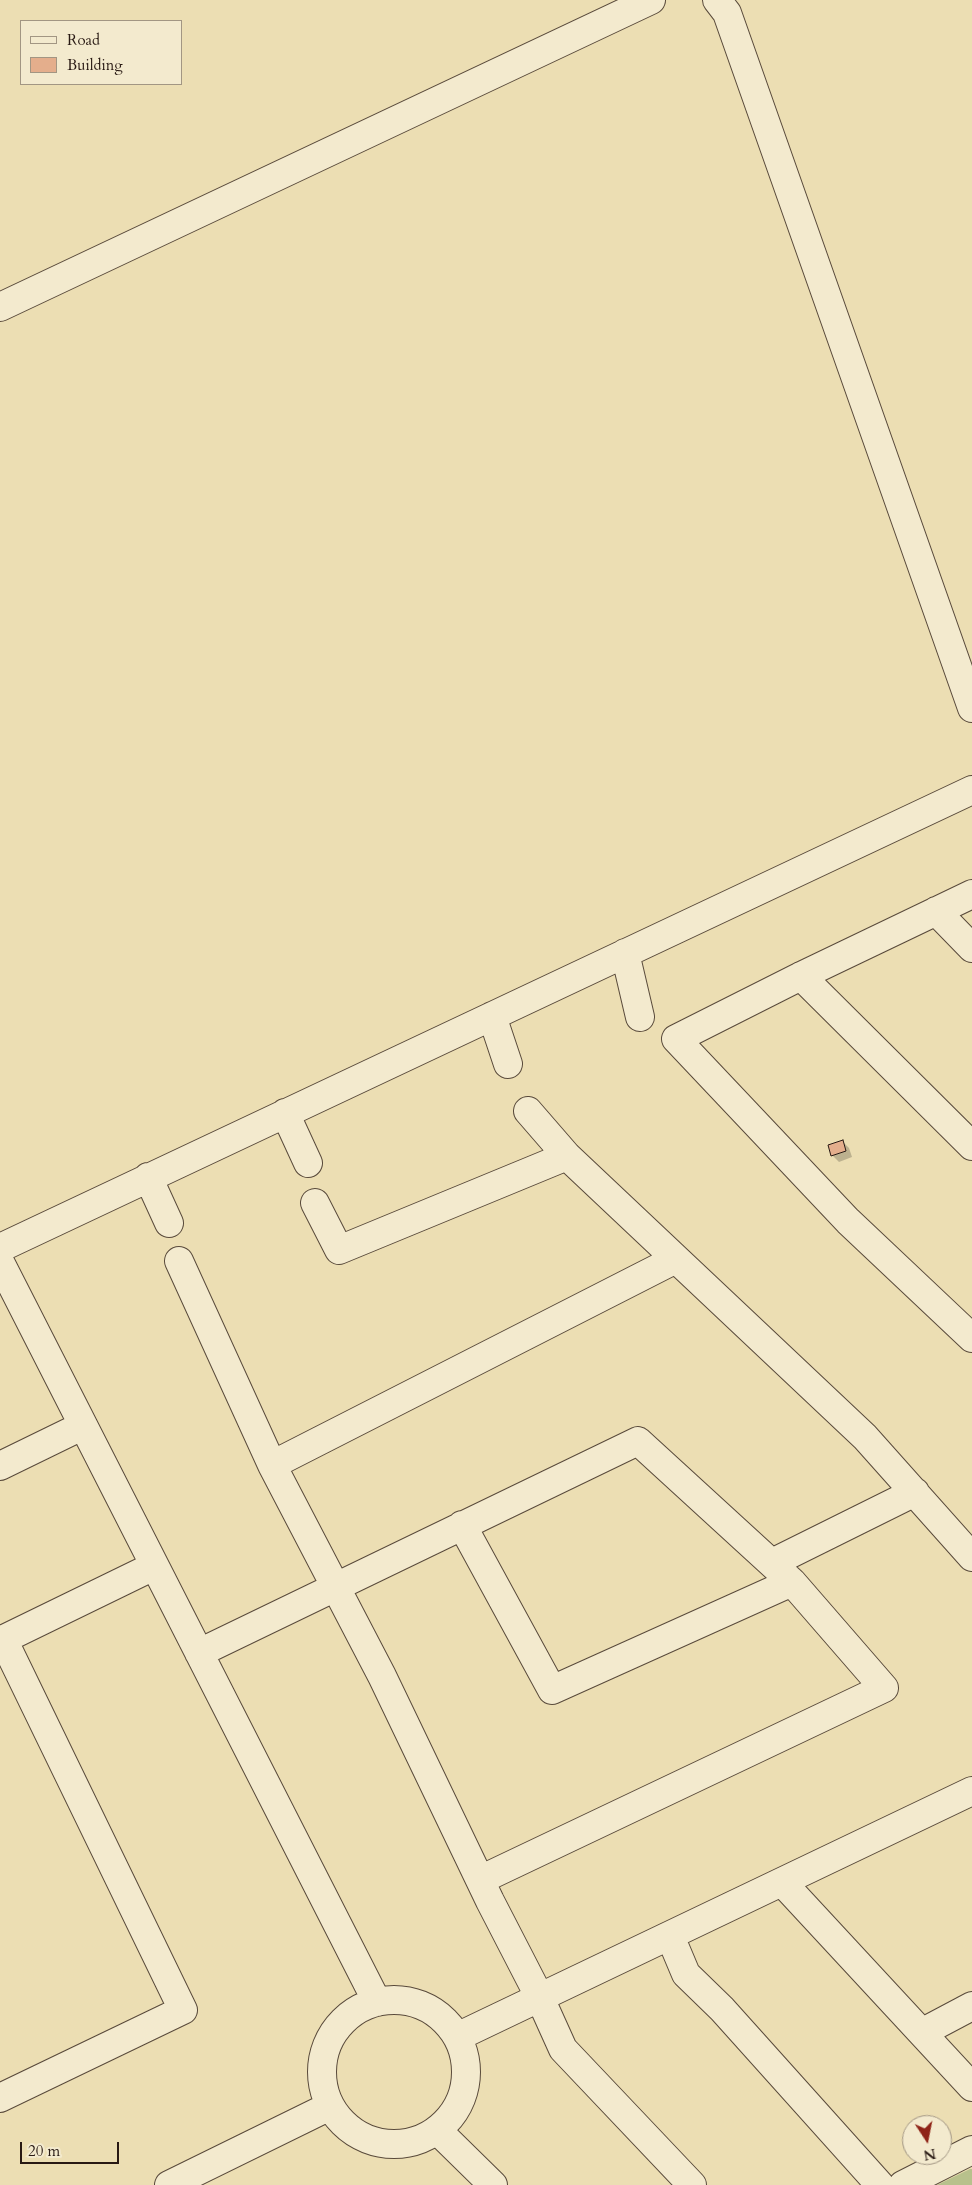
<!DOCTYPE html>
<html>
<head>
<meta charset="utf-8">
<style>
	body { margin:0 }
	#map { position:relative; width:972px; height:2185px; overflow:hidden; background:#ecdeb3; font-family:Cardo,serif }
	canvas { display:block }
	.legend { position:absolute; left:20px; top:20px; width:162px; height:65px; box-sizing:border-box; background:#f3eace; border:1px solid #a29683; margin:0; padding:6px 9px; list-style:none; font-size:15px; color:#281913 }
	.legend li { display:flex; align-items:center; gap:10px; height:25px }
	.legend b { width:25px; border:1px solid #a29683 }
	.north { position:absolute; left:902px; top:2115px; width:50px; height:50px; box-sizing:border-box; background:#f3eace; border:1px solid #a29683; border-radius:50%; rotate:169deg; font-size:14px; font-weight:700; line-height:20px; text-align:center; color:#281913 }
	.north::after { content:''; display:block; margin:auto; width:18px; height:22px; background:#8f2418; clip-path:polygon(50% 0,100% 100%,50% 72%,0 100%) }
	.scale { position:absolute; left:20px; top:2142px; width:99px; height:22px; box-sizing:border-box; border:2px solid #281913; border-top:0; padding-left:6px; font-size:15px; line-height:18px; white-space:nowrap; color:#281913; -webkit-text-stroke:4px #f3eace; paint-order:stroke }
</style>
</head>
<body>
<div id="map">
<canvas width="972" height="2185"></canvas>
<ul class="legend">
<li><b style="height:6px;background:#f3eace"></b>Road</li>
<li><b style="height:14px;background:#e4ae8c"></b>Building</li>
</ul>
<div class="north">N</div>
<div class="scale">20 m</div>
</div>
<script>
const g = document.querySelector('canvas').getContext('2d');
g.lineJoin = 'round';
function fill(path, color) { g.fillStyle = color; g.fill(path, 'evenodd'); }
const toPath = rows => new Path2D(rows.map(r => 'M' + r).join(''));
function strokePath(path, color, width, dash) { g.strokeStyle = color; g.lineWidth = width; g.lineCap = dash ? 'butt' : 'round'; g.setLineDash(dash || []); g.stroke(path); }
fill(toPath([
	[970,2169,972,2169,972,2185,937,2185]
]), '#b8c18c');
fill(toPath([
	[843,1142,849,1148,852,1157,839,1162,832,1155]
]), '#0003');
const building = toPath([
	[843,1140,846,1151,831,1156,828,1145,843,1140]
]);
fill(building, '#e4ae8c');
strokePath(building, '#281913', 1);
const street = toPath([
	[717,0,727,13,972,708],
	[0,307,651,0],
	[972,894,801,976,676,1039,848,1221,972,1338],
	[936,911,972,948],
	[625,953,640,1017],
	[801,976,972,1146],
	[492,1016,508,1064],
	[528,1111,567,1156,865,1437,972,1557],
	[285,1113,308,1163],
	[148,1177,169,1223],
	[315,1203,339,1250,567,1156],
	[0,1248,972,790],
	[179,1261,272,1465,382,1676,490,1901,540,1998,563,2049,692,2185],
	[0,1262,377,2002],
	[272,1465,676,1259],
	[0,1466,82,1426],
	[462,1525,552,1690,792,1582,884,1688,480,1880],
	[772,1563,915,1492],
	[0,1641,154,1566],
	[199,1653,638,1441,792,1582],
	[782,1882,972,2087],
	[670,1936,686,1974,722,2009,880,2185],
	'322 2072a72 72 0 1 1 144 0a72 72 0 1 1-144 0Z',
	[923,2032,972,2006],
	[457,2037,972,1791],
	[0,2098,183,2010,3,1639],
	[437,2130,493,2185],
	[169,2185,330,2106],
	[903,2185,972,2150]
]);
strokePath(street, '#594a3b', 30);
strokePath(street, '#f3eace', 28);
</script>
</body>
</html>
